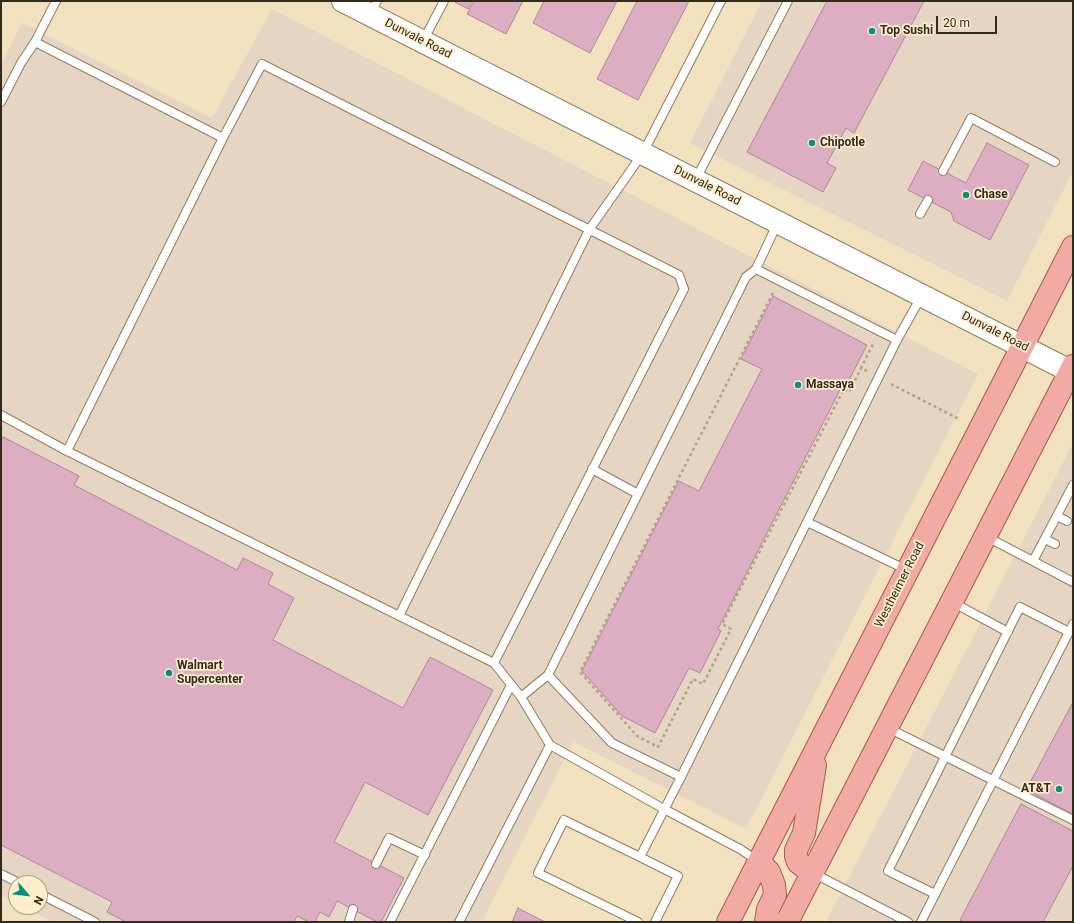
<!DOCTYPE html>
<html>
<head>
<meta charset="utf-8">
<style>
	body { margin:0 }
	#map { position:relative; width:1074px; height:923px; overflow:hidden; background:#f1e1bf; font-family:Roboto,sans-serif }
	canvas { display:block }
	.frame { position:absolute; inset:0; border:2px solid #312b1e; pointer-events:none }
	.north { position:absolute; left:8px; top:875px; width:40px; height:40px; box-sizing:border-box; background:#feeecc; border:1px solid #aca086; border-radius:50%; rotate:118deg; font-size:11px; font-weight:700; line-height:16px; text-align:center; color:#312b1e }
	.north::after { content:''; display:block; margin:auto; width:14px; height:18px; background:#07917a; clip-path:polygon(50% 0,100% 100%,50% 72%,0 100%) }
	.scale { position:absolute; left:936px; top:16px; width:61px; height:18px; box-sizing:border-box; border:2px solid #312b1e; border-top:0; padding-left:5px; font-size:12px; line-height:14px; white-space:nowrap; color:#312b1e; -webkit-text-stroke:3px #feeecc; paint-order:stroke }
</style>
</head>
<body>
<div id="map">
<canvas width="1074" height="923"></canvas>
<div class="frame"></div>
<div class="north">N</div>
<div class="scale">20 m</div>
</div>
<script>
const g = document.querySelector('canvas').getContext('2d');
g.lineJoin = 'round';
function fill(path, color) { g.fillStyle = color; g.fill(path, 'evenodd'); }
const toPath = rows => new Path2D(rows.map(r => 'M' + r).join(''));
function strokePath(path, color, width, dash) { g.strokeStyle = color; g.lineWidth = width; g.lineCap = dash ? 'butt' : 'round'; g.setLineDash(dash || []); g.stroke(path); }
function drawText(font, color, halo, rows, align = 'center') {
  g.font = font + ' Roboto,sans-serif'; g.lineWidth = 3.5; g.setLineDash([]); g.textBaseline = 'middle'; g.strokeStyle = halo; g.fillStyle = color; for (const [text, x, y, turn = 0] of rows) {
    g.save(); g.translate(x, y); g.rotate((+turn || 0) * Math.PI / 180); g.textAlign = isNaN(turn) ? turn : align; if (halo) g.strokeText(text, 0, 0); g.fillText(text, 0, 0); g.restore();
  }
}
fill(toPath([
	[762,1,1073,1,1073,171,1007,301,690,143],
	[272,9,978,374,746,829,573,742,482,922,53,922,24,907,40,907,40,883,16,883,16,903,1,896,1,64,22,23,212,118],
	[1073,443,1073,922,826,922]
]), '#e7d5c4');
const building = toPath([
	[453,1,472,1,468,9,453,1],
	[474,1,523,1,506,34,467,14,474,1],
	[544,1,617,1,590,53,533,23,544,1],
	[637,1,689,1,638,100,597,79,637,1],
	[827,1,924,1,854,133,846,128,827,163,836,168,823,192,747,152,827,1],
	[987,143,1029,165,990,240,954,221,951,212,908,190,923,161,966,183,987,143],
	[773,296,867,345,846,386,843,384,718,629,721,631,700,673,689,668,655,733,622,716,582,671,679,481,699,491,762,369,741,359,773,296],
	[3,437,79,476,74,485,237,570,243,558,273,573,268,584,294,598,273,640,403,708,430,657,493,690,428,815,365,782,334,842,404,878,381,922,377,922,337,901,329,917,320,912,315,922,309,922,297,916,294,922,126,922,107,912,112,902,1,845,1,441,3,437],
	[1073,702,1073,814,1026,790,1073,702],
	[1021,804,1073,831,1073,866,1043,922,964,922,960,920,1021,804],
	[518,908,545,922,512,922,518,908]
]);
fill(building, '#ddadc1');
strokePath(building, '#ac8997', 1);
const lane = toPath([
	[56,1,35,42,223,138,262,64,679,275,684,289,494,663],
	[370,14,377,1],
	[423,41,444,1],
	[1,102,21,63,35,42],
	[943,171,971,118,1055,162],
	[696,179,788,1],
	[920,214,928,200],
	[778,222,756,269,897,340,807,522],
	[897,340,921,297],
	[1,415,67,451,494,663,521,697,550,745,664,809,740,849,758,861],
	[67,451,223,138],
	[638,494,746,277,756,269],
	[1057,516,1067,521],
	[987,537,1073,582],
	[1045,539,1055,544],
	[1033,561,1073,485],
	[952,602,1008,632],
	[399,616,589,230,643,153,721,1],
	[548,675,612,743,681,777],
	[521,697,548,675,638,494,592,469],
	[888,728,1073,820],
	[376,864,389,838,425,855],
	[813,873,908,922],
	[1,874,19,883],
	[40,894,95,922],
	[935,894,888,871,1020,607,1069,632],
	[349,922,353,909],
	[390,922,511,685],
	[459,922,550,745],
	[638,922,538,873,564,820,640,857],
	[655,922,678,876,640,857,681,777,807,522,907,570],
	[921,922,1073,624]
]);
const secondary = toPath([
	[343,1,1070,371]
]);
const primary = toPath([
	[759,862,769,872,774,885,775,895,768,909,766,922],
	[812,873,798,862,796,856,796,850,804,833,815,765],
	[728,922,1073,247],
	[787,922,1073,366]
]);
strokePath(lane, '#8d7e60', 10);
strokePath(secondary, '#8d7e60', 24);
strokePath(primary, '#a9594e', 24);
strokePath(toPath([
	[773,293,580,672,637,736,658,747,693,679,703,684,731,629,722,624,844,389,849,392,861,368],
	[867,371,861,368,873,344],
	[891,384,959,419]
]), '#b1a489', 2.5, [3, 3]);
strokePath(lane, '#fff', 8);
strokePath(secondary, '#fff', 22);
strokePath(primary, '#f2aaa4', 22);
for (const [x, y, r, color] of [
	[872,31,4,"#07917a"],
	[812,143,4,"#07917a"],
	[966,195,4,"#07917a"],
	[798,385,4,"#07917a"],
	[169,673,4,"#07917a"],
	[1059,789,4,"#07917a"]
]) { const dot = new Path2D(); dot.arc(x, y, r, 0, 2 * Math.PI); g.fillStyle = color; g.fill(dot); strokePath(dot, '#feeecc', 1.5); }
drawText('bold 12px', '#312b1e', '#feeecc', [
	["Top Sushi",880,31],
	["Chipotle",820,143],
	["Chase",974,195],
	["Massaya",806,385],
	["Walmart",177,666],
	["Supercenter",177,680],
	["AT&T",1051,789,"right"]
], 'left');
drawText('12px', '#312b1e', '#feeecc', [
	["Dunvale Road",418,39,27],
	["Dunvale Road",707,186,27],
	["Dunvale Road",995,332,27],
	["Westheimer Road",900,585,-63]
]);
</script>
</body>
</html>
